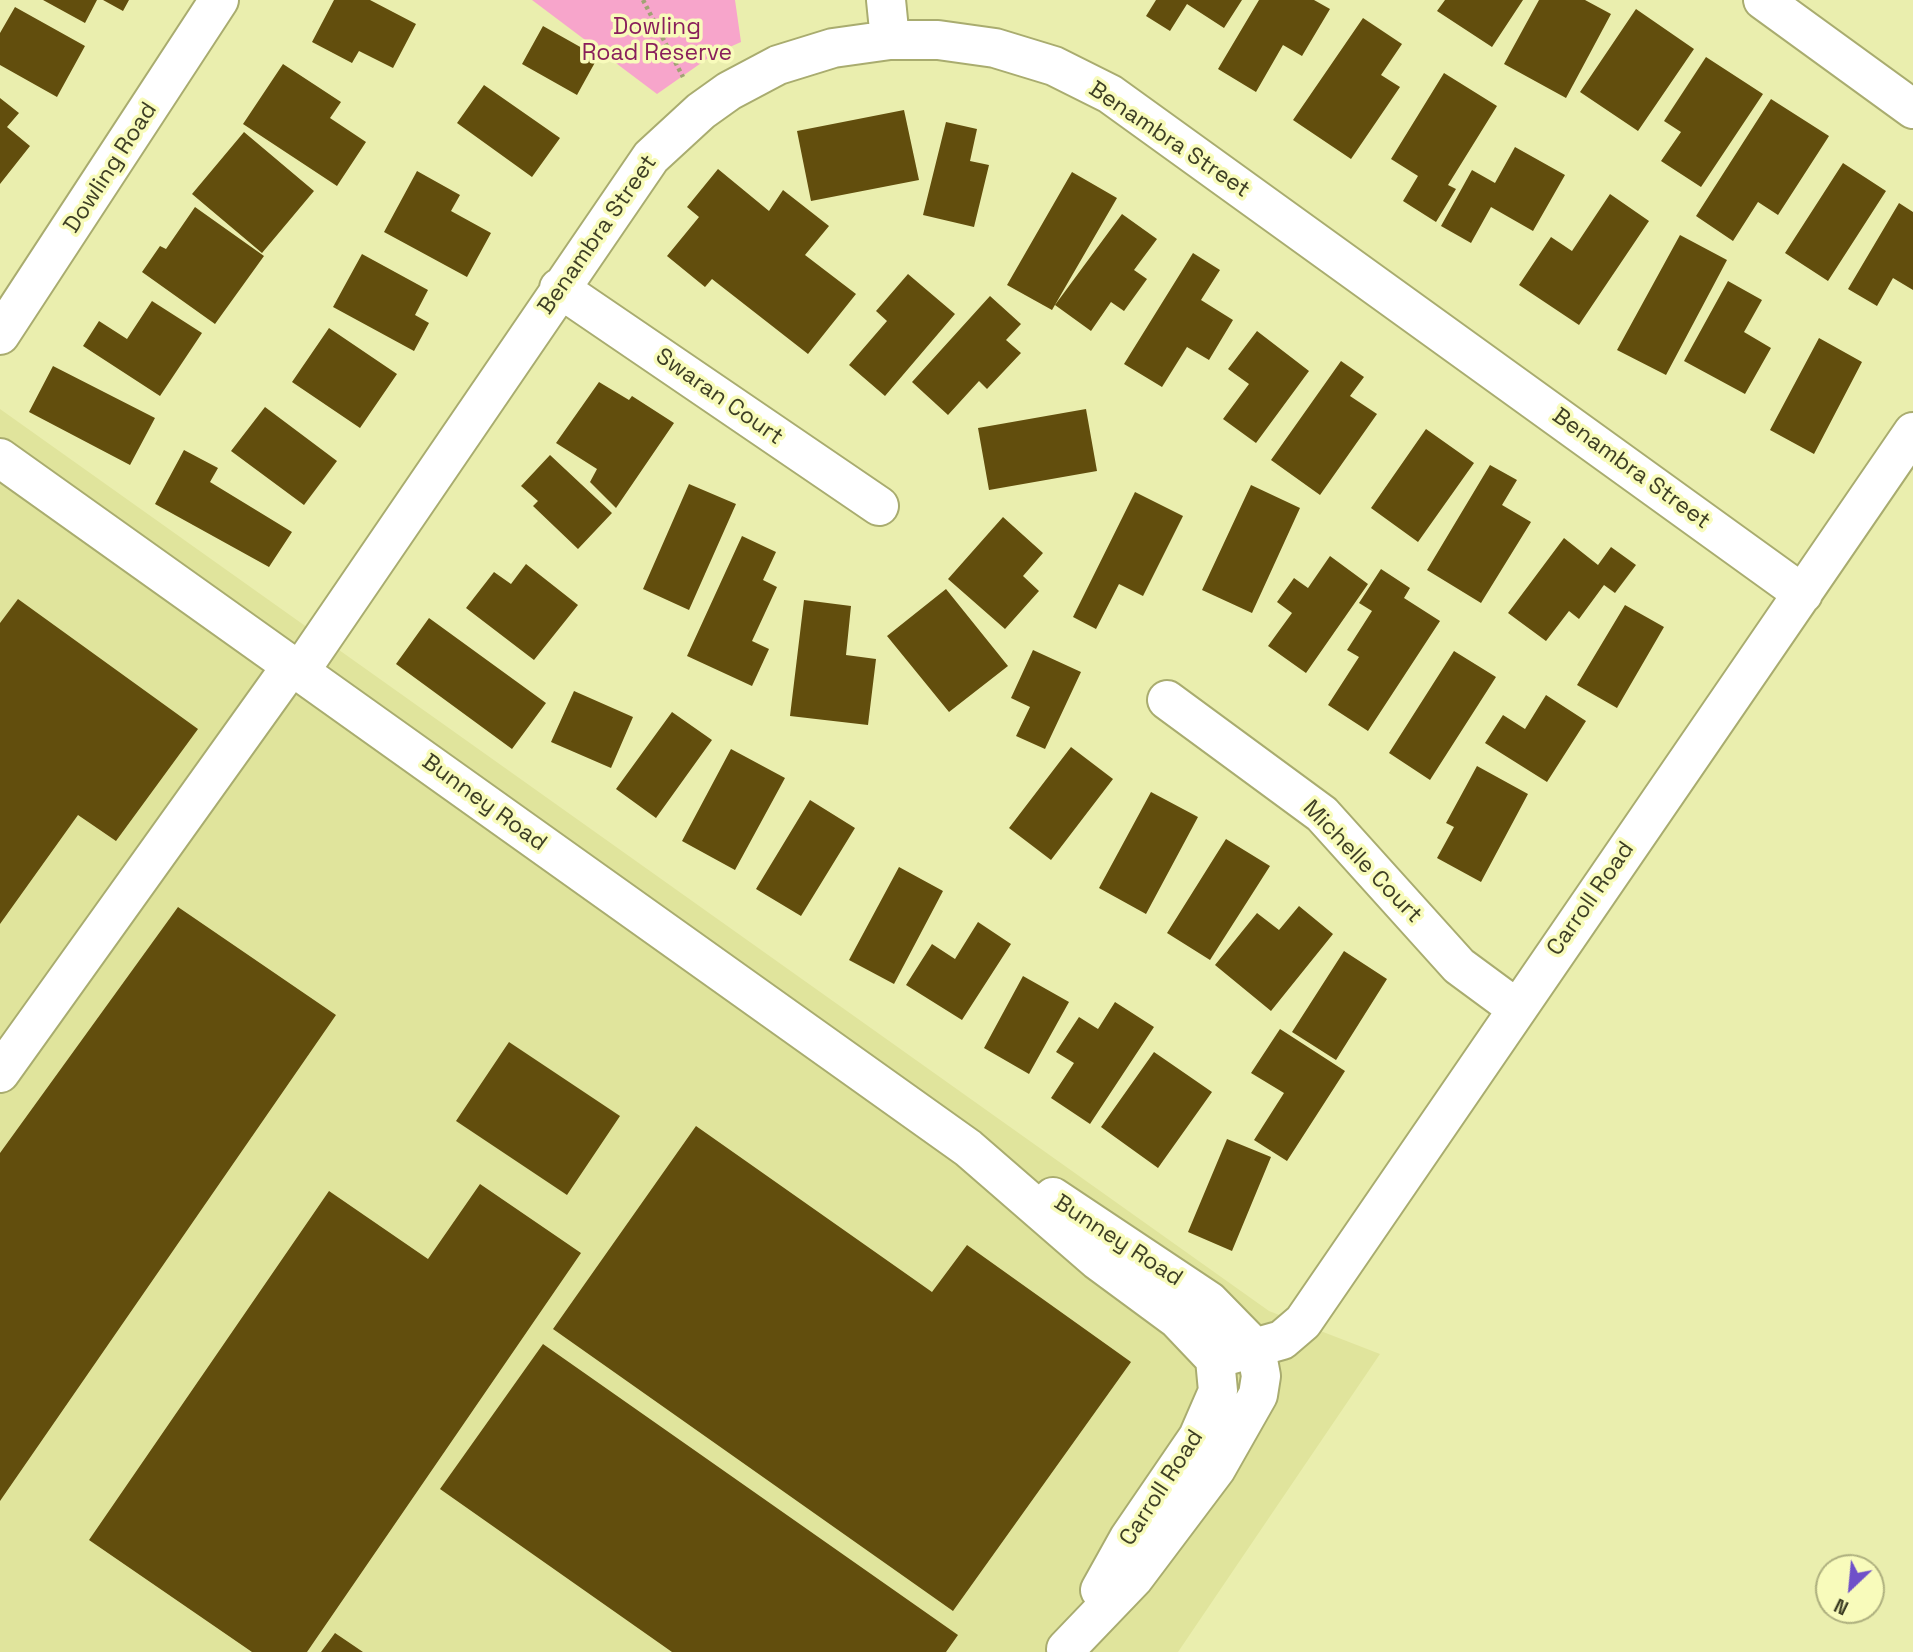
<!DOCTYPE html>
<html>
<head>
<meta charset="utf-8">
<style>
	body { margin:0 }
	#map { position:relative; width:1913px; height:1652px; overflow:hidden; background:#eaeeae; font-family:"Space Grotesk",sans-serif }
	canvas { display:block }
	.north { position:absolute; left:1815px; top:1554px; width:70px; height:70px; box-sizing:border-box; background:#f8fbbb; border:2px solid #aeb07f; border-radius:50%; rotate:206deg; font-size:19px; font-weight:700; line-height:28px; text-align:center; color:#3e3f25 }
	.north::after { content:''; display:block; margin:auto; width:24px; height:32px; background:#6f50c9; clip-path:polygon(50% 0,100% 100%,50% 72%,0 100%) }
</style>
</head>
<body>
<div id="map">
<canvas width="1913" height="1652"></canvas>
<div class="north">N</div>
</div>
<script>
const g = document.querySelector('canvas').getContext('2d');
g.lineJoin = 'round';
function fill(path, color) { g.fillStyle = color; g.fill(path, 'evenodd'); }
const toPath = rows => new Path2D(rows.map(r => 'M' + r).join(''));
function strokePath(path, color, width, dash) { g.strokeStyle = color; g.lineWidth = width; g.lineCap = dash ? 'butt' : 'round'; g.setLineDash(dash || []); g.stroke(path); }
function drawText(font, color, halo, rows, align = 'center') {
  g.font = font + ' "Space Grotesk",sans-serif'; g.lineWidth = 7; g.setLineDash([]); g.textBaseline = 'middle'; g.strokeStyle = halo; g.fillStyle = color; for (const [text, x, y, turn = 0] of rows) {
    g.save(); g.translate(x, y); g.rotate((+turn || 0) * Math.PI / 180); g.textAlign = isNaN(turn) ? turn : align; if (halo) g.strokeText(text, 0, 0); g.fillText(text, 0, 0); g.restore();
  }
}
fill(toPath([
	[0,409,1269,1311,1380,1354,1178,1652,0,1652]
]), '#e0e49c');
fill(toPath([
	[532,0,735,0,741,42,714,54,657,94]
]), '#f7a5cb');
fill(toPath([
	[43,0,97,0,85,23],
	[103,0,129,0,123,11],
	[334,0,370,0,416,24,393,68,359,51,352,63,312,42],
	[1156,0,1242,0,1224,28,1187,4,1170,31,1146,16],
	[1259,0,1314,0,1330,9,1302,56,1283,45,1256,92,1218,69],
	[1445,0,1523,0,1492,47,1437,11],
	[1539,0,1585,0,1611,14,1566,98,1504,64],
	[15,7,85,46,57,97,0,65,0,33],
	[1636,9,1694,49,1638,131,1580,92],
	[1363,18,1402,44,1381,75,1400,87,1351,159,1293,120],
	[543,26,598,57,577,95,522,64],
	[1706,57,1763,94,1701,187,1661,161,1681,132,1664,121],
	[283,64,341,102,330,118,366,142,337,186,243,124],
	[1444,73,1497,106,1448,185,1456,189,1436,222,1403,201,1418,176,1391,159],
	[484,85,560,138,532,177,457,123],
	[0,98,19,113,7,127,30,146,0,184],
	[1771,99,1829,136,1778,215,1758,202,1733,241,1696,216],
	[904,110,919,180,811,201,797,131],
	[946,122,977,129,970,161,989,165,974,227,923,215],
	[244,132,314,191,262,253,192,194],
	[1515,147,1565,175,1533,231,1491,207,1471,243,1441,226,1472,170,1495,183],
	[1843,163,1886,191,1828,281,1785,253],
	[718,169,769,211,783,190,829,226,805,255,856,294,808,354,712,279,705,287,667,256,699,217,687,207],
	[417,171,460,195,451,211,491,233,467,277,384,232],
	[1072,172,1117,198,1052,310,1007,285],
	[1610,194,1649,221,1579,325,1519,285,1551,237,1572,251],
	[1899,203,1913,212,1913,290,1893,278,1877,306,1848,289],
	[195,207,264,256,215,324,142,272,160,246,166,249],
	[1122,214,1157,239,1134,270,1147,279,1124,311,1111,302,1091,331,1055,305],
	[1680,235,1727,260,1666,375,1617,350],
	[1193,253,1220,270,1201,300,1233,320,1209,360,1187,347,1162,387,1124,364],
	[362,254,428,290,415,315,429,323,414,351,333,307],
	[908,274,955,314,885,396,849,365,887,321,876,311],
	[1728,281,1762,300,1744,332,1771,348,1745,394,1684,361],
	[990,296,1021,324,1006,340,1021,353,987,389,979,381,948,415,912,382],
	[152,301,202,333,160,396,83,346,99,321,127,339],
	[329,328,397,374,360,428,292,382],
	[1257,331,1309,371,1256,443,1223,419,1249,384,1228,369],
	[1819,338,1862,362,1814,454,1770,430],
	[1341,361,1364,377,1350,396,1377,414,1320,495,1271,460],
	[53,366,155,418,130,465,29,412],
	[599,382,629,400,632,396,674,423,616,508,590,482,597,469,556,443],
	[265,407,337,461,304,505,231,451],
	[1086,409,1097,471,989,490,978,428],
	[1426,429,1474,463,1418,542,1371,508],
	[184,450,218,468,210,482,292,532,269,567,155,504],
	[550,455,612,513,578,549,533,506,538,501,521,486],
	[1490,465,1517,480,1502,505,1531,522,1481,603,1427,570],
	[689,484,736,504,689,610,643,589],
	[1251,485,1300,508,1252,613,1202,590],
	[1135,492,1183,516,1143,596,1119,584,1096,629,1073,617],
	[1003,517,1043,553,1023,576,1039,591,1005,629,948,579],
	[742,536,776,552,763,580,777,587,752,641,769,649,752,686,687,656],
	[1564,538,1598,565,1611,547,1636,565,1615,593,1604,585,1579,619,1569,611,1546,641,1508,613],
	[1330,556,1368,584,1306,673,1268,646,1292,613,1277,602,1294,578,1308,588],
	[526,564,578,605,534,660,466,608,494,572,511,584],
	[1381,569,1410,588,1404,598,1440,621,1368,731,1328,705,1359,657,1347,650,1372,611,1359,603],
	[946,589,1008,666,949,712,887,636],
	[18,599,198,729,116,841,78,815,0,924,0,623],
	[804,600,851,606,846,655,876,659,868,725,790,716],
	[1625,605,1664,627,1617,708,1577,685],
	[429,618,546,703,512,749,396,664],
	[1033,650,1081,672,1045,749,1016,736,1030,707,1011,698],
	[1454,651,1496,677,1430,780,1389,753],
	[574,691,633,717,611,768,551,742],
	[1546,695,1586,721,1547,782,1485,743,1503,715,1525,729],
	[672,712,712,740,656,818,616,789],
	[1071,747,1113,779,1051,860,1009,828],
	[731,749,785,778,735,870,682,841],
	[1477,766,1528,794,1481,882,1437,858,1454,827,1446,823],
	[1151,792,1198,817,1146,914,1099,888],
	[810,800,855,828,801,916,756,889],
	[1226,839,1270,866,1210,960,1167,933],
	[899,867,943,891,894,984,849,960],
	[1299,906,1333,934,1271,1011,1215,965,1257,913,1279,930],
	[178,907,336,1015,0,1501,0,1153],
	[978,922,1011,944,962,1020,906,985,932,944,955,959],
	[1344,951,1387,979,1336,1060,1292,1032],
	[1023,976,1069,1002,1029,1074,984,1048],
	[1115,1002,1154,1027,1090,1124,1051,1098,1074,1063,1056,1052,1079,1017,1098,1029],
	[1280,1029,1345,1071,1287,1161,1254,1140,1284,1093,1251,1073],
	[509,1042,620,1116,567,1195,456,1121],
	[1154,1052,1212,1092,1158,1168,1101,1127],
	[696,1126,932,1292,967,1245,1131,1362,953,1611,553,1329],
	[1227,1139,1271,1157,1232,1251,1188,1232],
	[480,1184,581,1253,307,1652,252,1652,89,1540,329,1191,428,1259],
	[543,1344,958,1635,946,1652,672,1652,440,1489],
	[335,1633,363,1652,321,1652]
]), '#624e0d');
const minor = toPath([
	[886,0,890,40],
	[1763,0,1913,109],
	[559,288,879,506],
	[0,335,219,0],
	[0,458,968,1148,1097,1260,1177,1319,1215,1359],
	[300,671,651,157,701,111,729,91,778,65,833,48,890,40,938,40,995,48,1054,66,1110,94,1803,594],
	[1167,700,1322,814,1459,966,1516,1008],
	[0,1073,292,665],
	[1053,1197,1209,1301,1256,1349,1261,1376,1258,1395,1216,1469,1134,1578,1066,1649],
	[1215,1359,1282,1340,1303,1322,1913,432],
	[1100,1590,1129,1538,1198,1437,1218,1391,1215,1359]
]);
strokePath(minor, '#a9ac6f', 42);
strokePath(toPath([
	[643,0,683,77]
]), '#a0a373', 4.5, [3.5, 3.5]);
strokePath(minor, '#fff', 38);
drawText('23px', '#891f5b', '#f8fbbb', [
	["Dowling",657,28],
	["Road Reserve",657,54]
]);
drawText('23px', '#3e3f25', '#f8fbbb', [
	["Benambra Street",1169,140,34],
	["Dowling Road",111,168,-57],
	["Benambra Street",598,235,-55],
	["Swaran Court",719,397,35],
	["Benambra Street",1631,469,36],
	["Bunney Road",484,803,36],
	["Michelle Court",1362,862,46],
	["Carroll Road",1591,899,-55],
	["Bunney Road",1118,1241,33],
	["Carroll Road",1162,1488,-57]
]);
</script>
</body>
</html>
